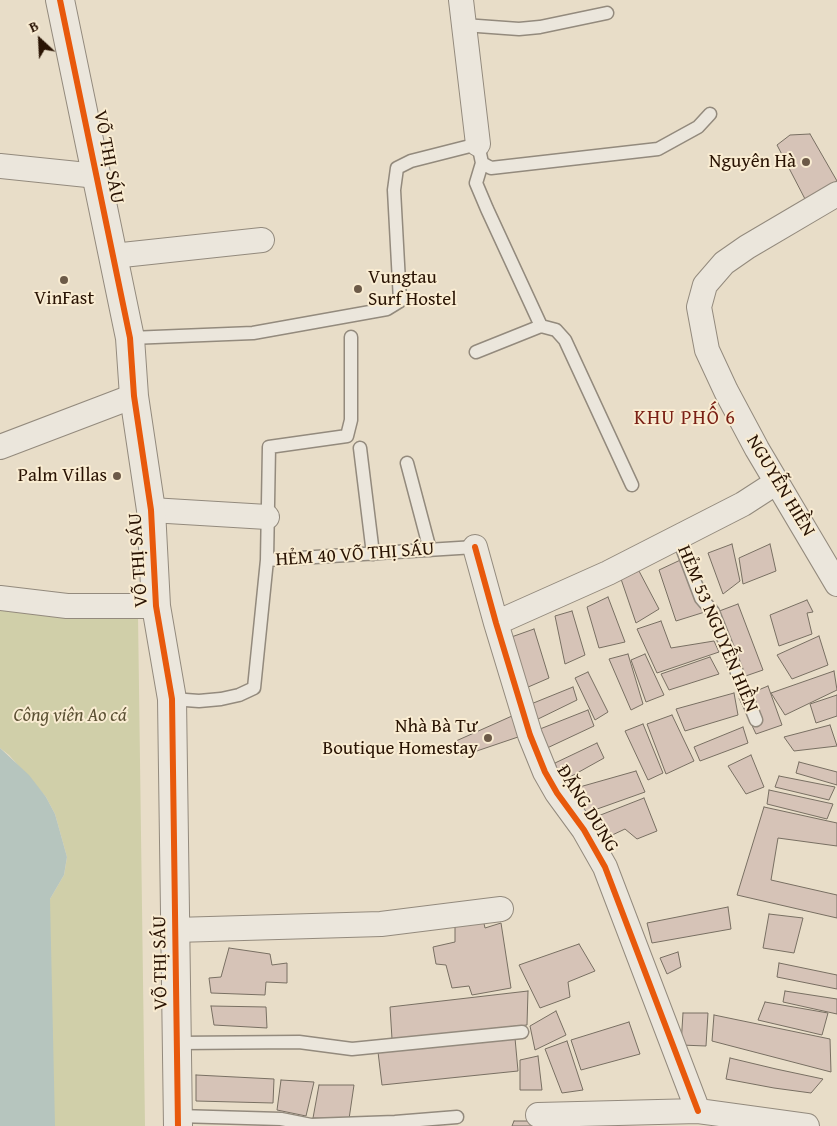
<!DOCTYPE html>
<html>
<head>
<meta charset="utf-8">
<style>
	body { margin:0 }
	#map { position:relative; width:837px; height:1126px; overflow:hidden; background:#e8ddc8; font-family:"Gentium Book Plus",serif }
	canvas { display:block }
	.north { position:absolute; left:15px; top:15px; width:50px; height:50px; -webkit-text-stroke:4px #f9ecd2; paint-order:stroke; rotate:335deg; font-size:14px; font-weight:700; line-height:20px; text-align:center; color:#291303 }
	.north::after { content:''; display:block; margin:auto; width:18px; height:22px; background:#291303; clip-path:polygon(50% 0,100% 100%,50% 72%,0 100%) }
</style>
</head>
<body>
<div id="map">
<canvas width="837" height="1126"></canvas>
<div class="north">B</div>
</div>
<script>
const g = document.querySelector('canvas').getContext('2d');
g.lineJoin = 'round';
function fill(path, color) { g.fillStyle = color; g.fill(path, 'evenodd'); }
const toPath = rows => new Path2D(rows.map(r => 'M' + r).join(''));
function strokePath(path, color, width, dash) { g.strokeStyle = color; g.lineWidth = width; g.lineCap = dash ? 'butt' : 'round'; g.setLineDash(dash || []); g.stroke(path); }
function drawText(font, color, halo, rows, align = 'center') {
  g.font = font + ' "Gentium Book Plus",serif'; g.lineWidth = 4; g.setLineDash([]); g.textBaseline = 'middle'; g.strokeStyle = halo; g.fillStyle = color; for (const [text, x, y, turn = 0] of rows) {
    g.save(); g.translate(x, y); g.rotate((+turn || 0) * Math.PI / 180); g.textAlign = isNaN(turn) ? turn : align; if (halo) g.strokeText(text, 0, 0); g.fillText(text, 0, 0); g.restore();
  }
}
fill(toPath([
	[0,605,138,615,145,1126,49,1126,50,899,64,875,67,857,55,814,46,797,9,755,0,748]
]), '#d0cfa9');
fill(toPath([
	[0,748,29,775,46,797,55,814,67,857,64,875,50,899,55,1126,0,1126]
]), '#b6c5be');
const building = toPath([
	[810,134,837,181,805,199,777,145,790,135,810,134],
	[732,544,740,581,723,594,708,553,732,544],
	[770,544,776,571,743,584,739,558,770,544],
	[689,556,708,611,676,621,659,570,689,556],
	[639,571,659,609,636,623,621,579,639,571],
	[608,597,625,642,599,648,587,607,608,597],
	[807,600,813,612,807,613,812,634,779,646,770,615,807,600],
	[738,604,763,670,734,680,714,613,738,604],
	[572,611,585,655,565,664,555,616,572,611],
	[661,621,671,648,714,641,719,652,657,673,637,629,661,621],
	[534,629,549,678,519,691,503,640,534,629],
	[819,636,828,665,792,679,777,655,819,636],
	[628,654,643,704,631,710,609,659,628,654],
	[645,654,664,695,646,702,631,660,645,654],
	[710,657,719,674,669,690,661,674,710,657],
	[834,671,837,690,785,715,771,693,834,671],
	[588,672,608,712,595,720,575,678,588,672],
	[768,686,782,725,756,734,739,698,768,686],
	[573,687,577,700,534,721,531,704,573,687],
	[734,693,738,715,685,731,676,709,734,693],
	[837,695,837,716,816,723,810,704,837,695],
	[588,710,594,726,545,749,540,729,588,710],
	[672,715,694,761,666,774,647,724,672,715],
	[512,716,521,736,462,756,456,741,512,716],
	[643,724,663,773,648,780,625,731,643,724],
	[830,725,837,746,794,751,784,737,830,725],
	[743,727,748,743,700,761,694,747,743,727],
	[597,743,604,758,561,782,555,763,597,743],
	[751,755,764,787,746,794,728,766,751,755],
	[799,762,837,772,837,785,796,773,799,762],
	[636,771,645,792,586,813,576,788,636,771],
	[779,776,835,787,829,800,775,787,779,776],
	[769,790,833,804,827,819,767,804,769,790],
	[644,798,657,831,637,839,625,829,608,837,598,816,644,798],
	[764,807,837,823,837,846,778,838,771,880,837,895,837,918,737,895,764,807],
	[728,907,731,929,652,943,647,923,728,907],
	[769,914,803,918,794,953,763,948,769,914],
	[483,919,485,928,501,923,511,988,472,995,469,986,452,988,446,965,436,964,433,947,455,942,455,923,483,919],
	[579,944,595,971,568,982,570,997,540,1008,519,965,579,944],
	[229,948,270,954,272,965,287,963,287,983,266,982,265,995,211,993,209,978,221,977,229,948],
	[678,952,681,967,667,974,660,958,678,952],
	[779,963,837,975,837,989,777,977,779,963],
	[528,991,527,1025,392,1039,390,1007,528,991],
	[785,991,837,999,837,1014,783,1002,785,991],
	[765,1002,828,1013,822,1035,758,1020,765,1002],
	[211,1006,266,1007,267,1028,214,1025,211,1006],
	[556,1011,566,1035,535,1050,530,1026,556,1011],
	[683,1013,708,1013,706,1046,681,1045,683,1013],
	[714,1015,830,1039,831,1072,712,1041,714,1015],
	[629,1022,640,1054,581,1070,571,1040,629,1022],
	[515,1038,518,1071,382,1085,378,1052,515,1038],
	[567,1041,583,1090,562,1093,545,1049,567,1041],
	[538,1056,542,1090,520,1090,520,1060,538,1056],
	[730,1058,776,1069,823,1079,811,1093,774,1088,726,1079,730,1058],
	[196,1075,274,1079,273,1103,196,1101,196,1075],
	[281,1080,314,1082,306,1116,277,1110,281,1080],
	[319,1085,354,1085,349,1119,313,1118,319,1085],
	[514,1121,538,1121,538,1126,512,1126,514,1121]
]);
fill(building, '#d6c3b7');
strokePath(building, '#786f62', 1);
const service = toPath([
	[464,25,519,29,540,27,607,13],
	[482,163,476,183,487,209,541,326],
	[130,338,253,333,387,309,400,301,394,190,397,168,411,161,478,144,482,163,491,168,658,149,698,127,710,114],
	[476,352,541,326,556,330,565,340,632,485],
	[360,448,373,554],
	[407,463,430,550],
	[678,537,701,598,713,612,756,720],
	[267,560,475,547],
	[172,699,199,701,221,699,239,695,254,688,267,560,269,447,347,436,351,420,351,337],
	[177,1043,299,1042,352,1049,522,1032],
	[178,1116,281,1119,311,1125,395,1122,457,1117]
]);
const minor = toPath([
	[461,0,478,144],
	[0,166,97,176],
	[837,194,747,247,724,263,705,285,699,307,707,350,726,391,757,449,837,584],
	[113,256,262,240],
	[0,447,134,396],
	[151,510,267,517],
	[475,547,496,623,530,735,545,772,557,793,584,830,605,867,698,1111],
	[0,598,67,606,156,606],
	[496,623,608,573,743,504,777,482],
	[175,930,381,924,501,909],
	[538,1115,698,1111,807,1126]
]);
const tertiary = toPath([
	[60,0,130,338,134,396,151,510,156,606,172,699,178,1126]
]);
strokePath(service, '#938a7d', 15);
strokePath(minor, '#938a7d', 26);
strokePath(tertiary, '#938a7d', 30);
strokePath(service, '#ebe6dc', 12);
strokePath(minor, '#ebe6dc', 24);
strokePath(tertiary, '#ebe6dc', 28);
strokePath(toPath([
	[60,0,130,338,134,396,151,510,156,606,172,699,178,1126],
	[475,547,496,623,530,735,545,772,557,793,584,830,605,867,698,1111]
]), '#e8590c', 6);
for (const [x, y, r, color] of [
	[806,162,5,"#6c5a48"],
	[64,280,5,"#6c5a48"],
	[358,289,5,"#6c5a48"],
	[117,476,5,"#6c5a48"],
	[488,738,5,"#6c5a48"]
]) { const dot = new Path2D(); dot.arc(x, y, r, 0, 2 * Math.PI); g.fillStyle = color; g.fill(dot); strokePath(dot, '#f9ecd2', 2); }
drawText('19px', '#291303', '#f9ecd2', [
	["VÕ THỊ SÁU",108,157,79],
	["NGUYỄN HIỀN",780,486,59],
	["HẺM 40 VÕ THỊ SÁU",355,555,-4],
	["VÕ THỊ SÁU",139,560,-94],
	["HẺM 53 NGUYỄN HIỀN",717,629,67],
	["ĐẶNG DUNG",587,809,58],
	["VÕ THỊ SÁU",161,963,-91]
]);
drawText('19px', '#291303', '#f9ecd2', [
	["Nguyên Hà",796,162],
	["Vungtau",368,278,"left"],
	["Surf Hostel",368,300,"left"],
	["VinFast",64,299,"center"],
	["Palm Villas",107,476],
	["Nhà Bà Tư",478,727],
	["Boutique Homestay",478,749]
], 'right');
drawText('italic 19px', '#5c5134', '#f9ecd2', [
	["Công viên Ao cá",70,716]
]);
g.letterSpacing = '1px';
drawText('20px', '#7a1f14', '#f9ecd2', [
	["KHU PHỐ 6",685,419]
]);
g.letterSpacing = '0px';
</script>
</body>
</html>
